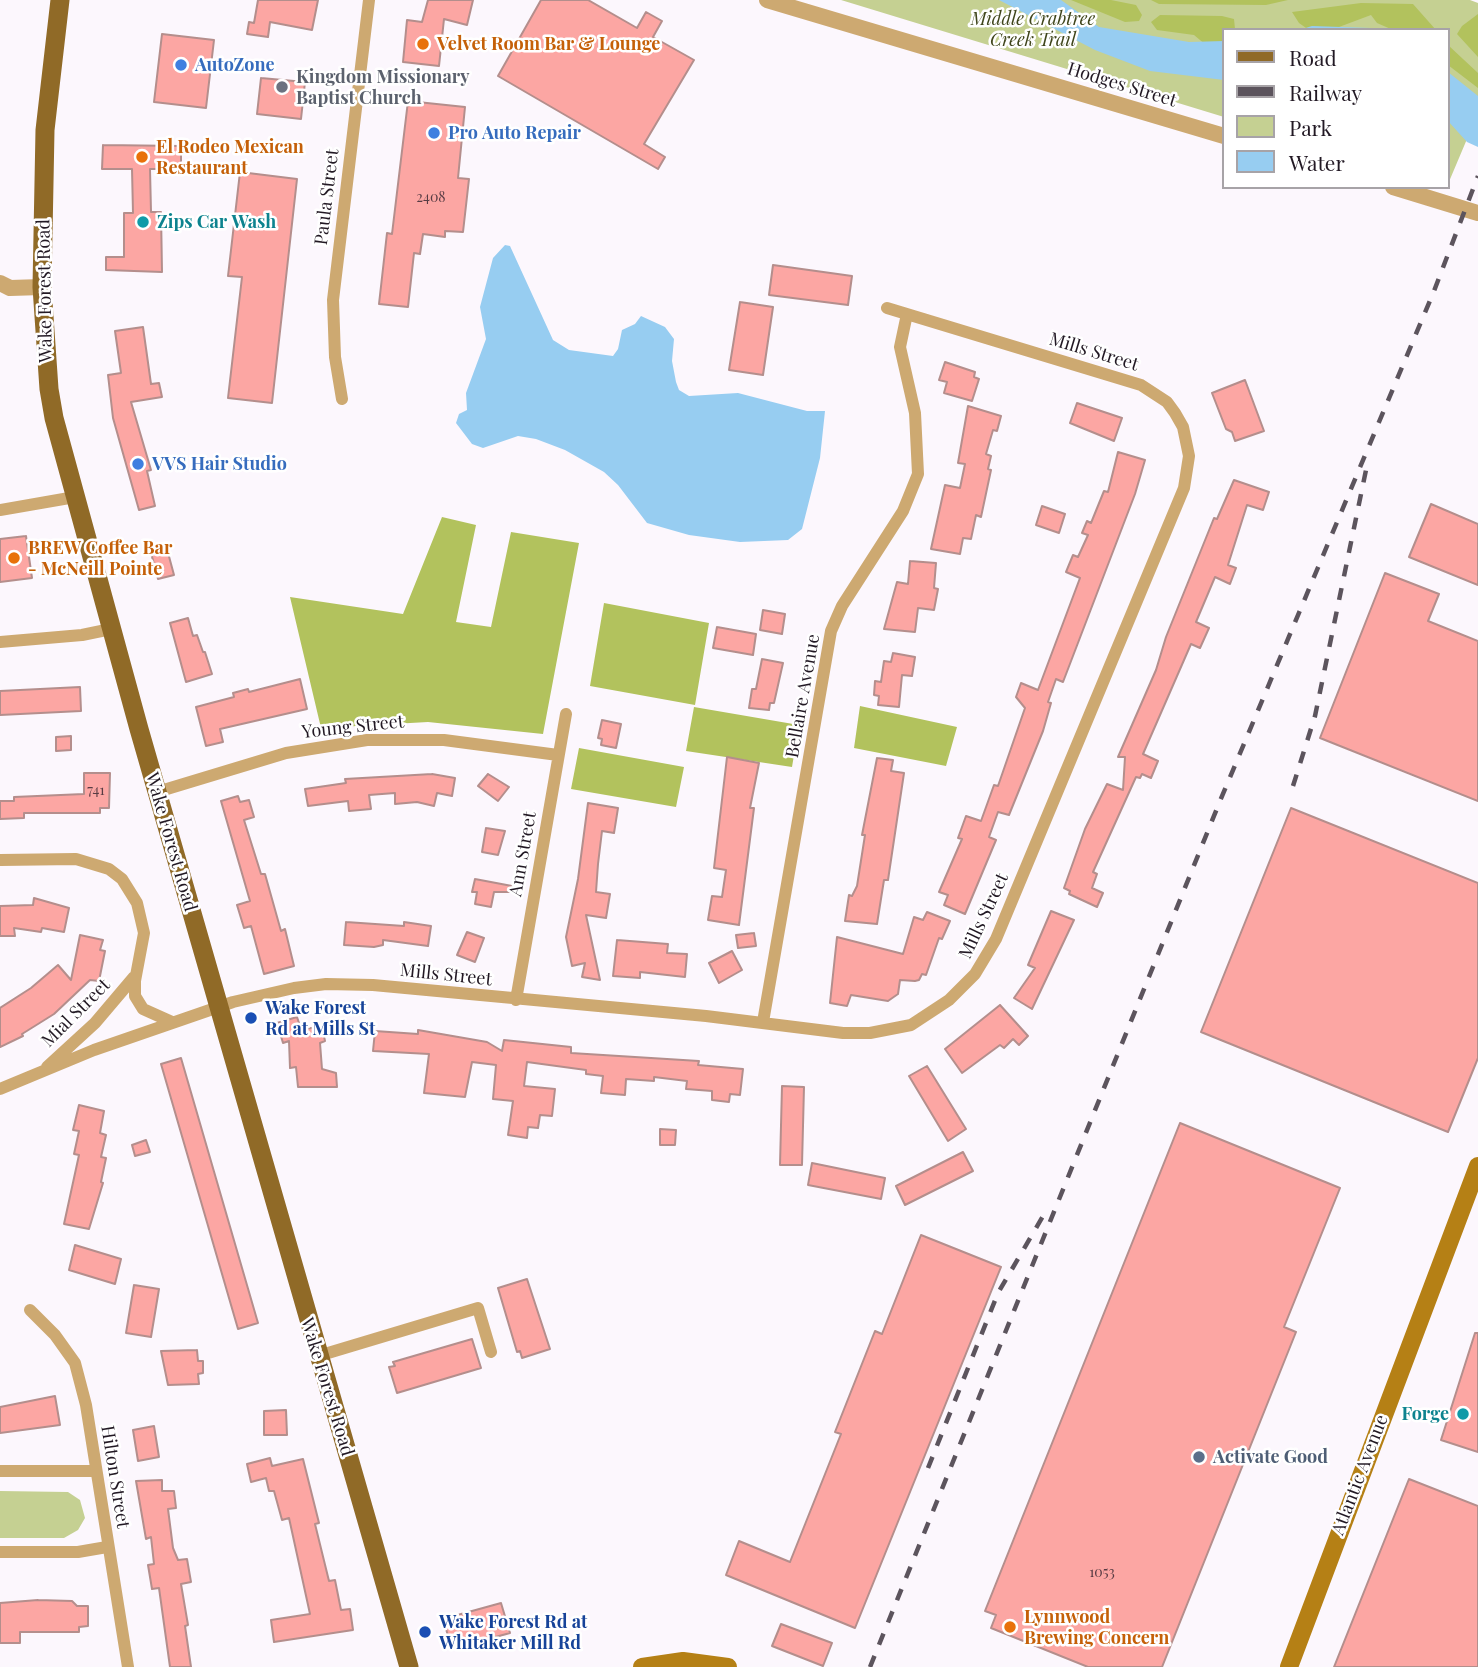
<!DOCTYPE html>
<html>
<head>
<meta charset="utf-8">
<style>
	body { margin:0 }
	#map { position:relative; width:1478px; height:1667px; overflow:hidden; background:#fcf7fd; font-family:"Playfair Display",serif }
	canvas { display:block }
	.legend { position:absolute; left:1222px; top:28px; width:228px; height:161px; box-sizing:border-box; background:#fff; border:2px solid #a7a3a7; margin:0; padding:9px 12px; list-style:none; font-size:21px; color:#221924 }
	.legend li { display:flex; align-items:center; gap:14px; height:35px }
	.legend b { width:35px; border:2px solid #a7a3a7 }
</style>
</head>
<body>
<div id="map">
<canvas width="1478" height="1667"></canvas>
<ul class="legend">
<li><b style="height:9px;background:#906a27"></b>Road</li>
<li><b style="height:9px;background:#5c545d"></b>Railway</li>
<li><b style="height:19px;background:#c5d092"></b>Park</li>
<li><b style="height:19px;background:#97cdf1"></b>Water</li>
</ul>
</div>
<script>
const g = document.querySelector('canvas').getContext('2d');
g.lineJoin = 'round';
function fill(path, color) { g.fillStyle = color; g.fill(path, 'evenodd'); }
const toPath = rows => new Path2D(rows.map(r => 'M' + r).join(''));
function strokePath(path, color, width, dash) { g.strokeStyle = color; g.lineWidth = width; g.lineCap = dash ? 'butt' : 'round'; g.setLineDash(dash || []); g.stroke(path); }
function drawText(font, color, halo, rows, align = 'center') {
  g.font = font + ' "Playfair Display",serif'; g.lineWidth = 5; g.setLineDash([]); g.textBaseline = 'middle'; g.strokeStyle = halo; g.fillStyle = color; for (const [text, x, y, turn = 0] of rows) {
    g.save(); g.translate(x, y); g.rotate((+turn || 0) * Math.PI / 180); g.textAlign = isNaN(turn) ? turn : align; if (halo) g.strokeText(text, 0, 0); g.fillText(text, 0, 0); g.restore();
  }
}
fill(toPath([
	[841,0,1470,0,1478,3,1478,113,1448,184,1448,30,1224,30,1224,117],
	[0,1491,68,1492,80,1500,85,1518,78,1530,64,1538,0,1538]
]), '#c5d092');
fill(toPath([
	[1071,0,1111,0,1136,5,1142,15,1139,21,1125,22],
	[1151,0,1288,0,1266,5,1159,4],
	[1361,3,1413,4,1436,30,1393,30,1377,23,1371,15,1331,30,1309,30,1299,23,1292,12],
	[1478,14,1478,57,1457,34,1462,26],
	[1160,15,1222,16,1234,19,1235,29,1224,30,1224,45,1206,45,1194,35,1157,30,1151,22],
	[1448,45,1478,73,1478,88,1448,65],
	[442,517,476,525,456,622,491,627,511,532,579,543,543,734,428,722,321,728,290,597,403,614],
	[604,603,709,623,695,705,590,686],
	[860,706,957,727,946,766,854,748],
	[694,707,799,725,792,767,686,751],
	[579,748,684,767,676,807,571,789]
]), '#b2c25d');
fill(toPath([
	[999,0,1061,0,1099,27,1189,42,1224,41,1224,80,1150,71,1095,50],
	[1312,26,1371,28,1375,30,1299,30],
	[1448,72,1478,96,1478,147,1467,142,1448,121],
	[505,245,510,246,553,340,569,350,613,356,618,349,622,330,635,324,641,316,665,327,674,339,672,361,676,382,679,390,689,396,738,393,807,411,825,411,820,458,802,529,788,540,740,542,689,535,647,523,618,485,604,472,565,450,536,439,518,436,483,448,472,444,456,423,459,414,467,410,466,393,486,339,480,307,493,258]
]), '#97cdf1');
const building = toPath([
	[258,0,318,0,312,30,270,22,268,37,247,34,249,22,254,23,258,0],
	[428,0,473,0,467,25,444,19,439,66,403,62,407,20,422,22,428,0],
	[541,0,588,0,637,28,646,12,662,21,653,37,694,60,644,144,665,157,658,169,498,76,541,0],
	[162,34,214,40,206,108,154,102,162,34],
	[261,78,305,82,301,119,257,114,261,78],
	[408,101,465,107,458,178,469,179,463,232,445,231,445,237,423,234,420,254,414,253,408,307,379,304,387,233,392,234,408,101],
	[103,145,181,146,181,169,150,169,151,212,161,212,162,272,106,270,106,257,124,257,124,213,133,213,132,169,102,169,103,145],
	[240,172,297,179,272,403,228,398,242,277,228,276,240,172],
	[773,265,852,276,848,305,769,295,773,265],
	[740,302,773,307,763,375,729,370,740,302],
	[143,327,151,384,159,383,162,397,131,402,151,470,147,471,155,506,139,510,113,418,108,375,121,373,115,331,143,327],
	[945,362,975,372,974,377,979,379,972,401,944,393,947,382,939,380,945,362],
	[1245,380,1264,431,1235,441,1232,432,1226,429,1212,393,1245,380],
	[1077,403,1122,418,1114,441,1070,423,1077,403],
	[968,406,1001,416,997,431,993,430,986,454,991,456,988,469,991,470,981,517,976,515,971,539,963,538,960,554,931,549,945,485,960,488,965,464,958,463,968,406],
	[1118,452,1145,460,1135,494,1063,682,1056,679,1048,702,1051,703,1043,731,1009,815,998,812,989,837,996,840,965,914,944,905,948,895,939,892,962,839,958,838,966,816,981,821,994,785,998,786,1025,708,1016,697,1021,683,1038,690,1080,578,1066,572,1073,555,1078,557,1088,535,1082,533,1087,521,1091,523,1104,491,1108,492,1118,452],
	[1234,480,1269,492,1263,510,1247,505,1228,565,1236,568,1230,584,1215,577,1196,622,1209,628,1200,648,1191,644,1143,754,1158,761,1151,778,1142,774,1140,778,1136,777,1093,872,1097,874,1092,888,1103,893,1097,907,1069,894,1070,891,1064,888,1085,829,1107,784,1123,790,1125,757,1118,757,1156,670,1166,637,1214,518,1217,519,1234,480],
	[1431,504,1478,524,1478,585,1409,557,1431,504],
	[1042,506,1065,514,1059,533,1036,525,1042,506],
	[26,536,32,578,0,582,0,539,26,536],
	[167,549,174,575,158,579,151,553,167,549],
	[910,561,936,563,934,588,938,589,934,610,918,608,915,632,884,629,897,582,908,584,910,561],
	[1385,573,1439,594,1428,621,1478,641,1478,801,1320,738,1385,573],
	[763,610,785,614,782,634,760,630,763,610],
	[188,618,193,636,197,635,203,652,205,652,212,674,186,682,170,623,188,618],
	[717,627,756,634,753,655,713,648,717,627],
	[893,653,915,657,912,676,902,675,899,707,878,705,879,696,874,695,875,681,881,682,884,661,891,662,893,653],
	[762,659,783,663,774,703,770,703,769,710,749,708,752,689,756,689,762,659],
	[300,679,307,709,220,729,223,742,206,746,196,707,234,697,233,693,248,689,249,692,300,679],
	[80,687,81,711,0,715,0,691,80,687],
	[602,720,621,724,616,748,601,745,602,739,598,738,602,720],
	[71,736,71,750,56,751,56,737,71,736],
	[727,757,759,763,750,808,754,808,739,925,708,920,712,896,722,897,726,870,714,868,727,757],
	[877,758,893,760,891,771,904,773,888,880,884,880,877,924,845,921,849,895,852,896,857,886,865,835,862,835,877,758],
	[84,773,110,773,109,808,100,808,100,813,24,813,24,818,0,819,0,801,14,801,14,797,84,794,84,773],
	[432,774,455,778,452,796,437,793,434,806,417,802,395,804,395,793,369,795,371,809,349,811,348,801,308,806,305,789,346,783,345,779,432,774],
	[488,774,509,787,498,801,478,786,488,774],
	[238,796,240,802,249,800,254,817,244,820,261,874,265,874,281,931,285,929,294,966,264,974,251,926,244,928,237,905,250,901,221,801,238,796],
	[588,803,618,808,614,833,602,831,598,864,596,892,610,894,606,918,586,915,600,980,582,977,585,963,572,966,566,937,578,879,588,803],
	[1291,808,1478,883,1478,1058,1448,1132,1201,1032,1291,808],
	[486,828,505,831,498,855,482,852,486,828],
	[475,879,512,886,511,892,494,892,491,907,475,904,477,892,472,892,475,879],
	[34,898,69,908,64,932,42,928,41,932,14,928,15,936,0,936,0,906,33,905,34,898],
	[1051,911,1074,920,1032,1009,1014,998,1035,968,1028,965,1051,911],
	[927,912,950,921,942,939,939,938,926,975,922,974,919,980,915,981,900,980,898,994,888,1001,851,995,847,1006,830,1003,837,937,903,954,914,917,923,920,927,912],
	[346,922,404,926,404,922,431,926,428,946,383,940,383,945,374,947,344,945,346,922],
	[467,932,484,938,475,962,457,955,467,932],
	[754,933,756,946,738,948,736,935,754,933],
	[80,935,103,940,100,950,105,951,99,981,90,980,54,1014,22,1034,23,1036,0,1047,0,1008,31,988,58,965,71,980,80,935],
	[617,940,668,944,667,953,687,954,685,977,640,972,640,978,613,976,617,940],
	[732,951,742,970,719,983,709,963,732,951],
	[1000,1005,1028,1036,1019,1045,1013,1039,1004,1048,1000,1045,962,1073,945,1049,1000,1005],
	[297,1017,301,1029,322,1027,325,1041,320,1043,322,1069,336,1073,337,1087,298,1087,296,1067,290,1068,289,1041,283,1043,277,1023,297,1017],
	[418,1030,487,1042,502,1051,504,1040,571,1047,571,1053,699,1061,698,1065,743,1069,740,1095,730,1094,729,1102,712,1100,712,1091,686,1089,687,1081,654,1077,654,1081,626,1079,625,1095,601,1093,603,1076,586,1074,586,1070,527,1062,524,1086,555,1089,552,1116,540,1115,538,1128,528,1127,527,1138,508,1135,513,1101,493,1099,496,1065,472,1062,465,1097,424,1093,429,1054,373,1051,375,1031,418,1034,418,1030],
	[181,1058,258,1323,238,1329,161,1064,181,1058],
	[927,1066,966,1129,948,1141,909,1076,927,1066],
	[782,1086,804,1087,802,1165,780,1165,782,1086],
	[79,1105,104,1111,100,1133,106,1135,101,1157,106,1158,101,1182,103,1183,89,1229,64,1224,79,1155,74,1154,79,1131,73,1130,79,1105],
	[1180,1123,1340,1188,1284,1327,1296,1332,1162,1667,1088,1667,991,1628,996,1615,985,1611,1180,1123],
	[660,1129,676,1130,675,1145,660,1145,660,1129],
	[146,1140,150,1152,135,1156,132,1145,146,1140],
	[963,1152,973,1171,905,1205,896,1186,963,1152],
	[812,1163,885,1178,881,1199,808,1185,812,1163],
	[921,1235,1001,1267,855,1628,726,1575,739,1541,790,1562,841,1434,835,1432,875,1331,882,1334,921,1235],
	[75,1245,121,1259,115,1284,69,1270,75,1245],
	[527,1279,550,1349,522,1358,520,1351,517,1352,498,1288,527,1279],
	[134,1285,159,1289,151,1337,126,1333,134,1285],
	[1475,1333,1478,1333,1478,1452,1441,1440,1475,1333],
	[472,1339,481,1368,397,1393,389,1367,395,1366,393,1362,472,1339],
	[197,1350,198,1361,203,1361,203,1373,198,1374,199,1384,168,1385,161,1351,197,1350],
	[55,1396,60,1425,0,1433,0,1407,55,1396],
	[286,1410,287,1435,264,1435,264,1411,286,1410],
	[154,1426,159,1457,138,1461,133,1430,154,1426],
	[270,1458,272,1466,303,1459,319,1523,315,1524,329,1581,335,1580,341,1610,350,1609,353,1630,274,1642,271,1620,310,1614,289,1518,282,1520,274,1491,269,1491,266,1478,251,1482,247,1464,270,1458],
	[1409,1479,1478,1506,1478,1667,1334,1667,1409,1479],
	[162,1480,162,1491,174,1491,176,1508,168,1509,173,1548,178,1560,187,1559,191,1582,181,1584,188,1625,185,1626,191,1667,170,1667,159,1588,152,1589,148,1565,154,1564,151,1537,146,1539,136,1481,162,1480],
	[38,1600,72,1601,77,1606,88,1606,88,1626,79,1627,79,1632,20,1632,20,1643,0,1643,0,1603,38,1600],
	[501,1603,510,1633,452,1649,443,1619,501,1603],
	[781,1624,832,1643,823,1666,772,1646,781,1624]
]);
fill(building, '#fca6a3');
strokePath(building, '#b48e8c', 2);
strokePath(toPath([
	[342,399,335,357,333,300,369,0],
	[0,510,75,497],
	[0,642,82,635,111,629],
	[157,792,286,753,367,740,444,740,558,755],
	[0,860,76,859,109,869,122,879,137,903,144,933,135,981,135,996,143,1009,172,1022],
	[516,1000,566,714],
	[763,1022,831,631,842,606,903,511,918,474,915,413,900,347,907,314],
	[47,1067,95,1023,134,977],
	[0,1089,94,1050,233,1002,294,988,326,984,373,985,706,1016,843,1033,870,1033,911,1025,949,1000,975,974,996,939,1184,488,1189,456,1183,427,1175,413,1167,402,1141,385,887,308],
	[30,1310,55,1335,75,1363,86,1405,128,1667],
	[318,1356,478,1308,491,1352],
	[0,1471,96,1471],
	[0,1552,78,1552,107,1547]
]), '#cda971', 12);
strokePath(toPath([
	[767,0,1224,136],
	[1393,187,1478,213],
	[0,283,10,288,42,287]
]), '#cda971', 16);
strokePath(toPath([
	[642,1667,683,1661,728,1667],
	[1289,1667,1478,1166]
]), '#b58015', 18);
strokePath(toPath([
	[60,0,45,130,42,287,49,389,54,418,139,729,409,1667]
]), '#906a27', 19);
strokePath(toPath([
	[1293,786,1315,716,1366,470],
	[928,1468,998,1293,1046,1211],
	[870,1667,1220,801,1434,291,1478,176]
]), '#5c545d', 4.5, [12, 12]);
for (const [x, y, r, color] of [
	[423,44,7,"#e8710a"],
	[181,65,7,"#3f7fe0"],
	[282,87,7,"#6b7280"],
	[434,133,7,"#3f7fe0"],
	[142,157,7,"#e8710a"],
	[143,222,7,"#0f9aa8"],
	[138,464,7,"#3f7fe0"],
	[14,558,7,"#e8710a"],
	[251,1018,7,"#1a4fb4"],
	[1463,1414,7,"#0f9aa8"],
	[1199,1457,7,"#5c6f8a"],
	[1010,1627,7,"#e8710a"],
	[425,1632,7,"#1a4fb4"]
]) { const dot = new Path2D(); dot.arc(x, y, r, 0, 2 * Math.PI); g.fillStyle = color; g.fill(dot); strokePath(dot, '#fff', 2.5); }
drawText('14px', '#583c44', null, [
	["2408",431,198],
	["741",96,791],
	["1053",1102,1573]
]);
drawText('italic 18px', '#3f451b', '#fff', [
	["Middle Crabtree",1033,19],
	["Creek Trail",1033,40]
]);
drawText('bold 18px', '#c56008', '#fff', [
	["Velvet Room Bar & Lounge",437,44],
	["El Rodeo Mexican",156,147],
	["Restaurant",156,168],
	["BREW Coffee Bar",28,548],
	["- McNeill Pointe",28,569],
	["Lynnwood",1024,1617],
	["Brewing Concern",1024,1638]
], 'left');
drawText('bold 18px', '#366cbe', '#fff', [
	["AutoZone",195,65],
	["Pro Auto Repair",448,133],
	["VVS Hair Studio",152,464]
], 'left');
drawText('bold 18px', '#5b616d', '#fff', [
	["Kingdom Missionary",296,77],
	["Baptist Church",296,98]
], 'left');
drawText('18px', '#221924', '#fff', [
	["Hodges Street",1122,85,17],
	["Paula Street",327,197,-83],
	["Wake Forest Road",45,291,-91],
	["Mills Street",1094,352,17],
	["Bellaire Avenue",803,696,-80],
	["Young Street",353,727,-6],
	["Wake Forest Road",171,842,74],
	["Ann Street",523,854,-80],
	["Mills Street",984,916,-65],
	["Mills Street",446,975,6],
	["Mial Street",76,1013,-45],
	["Wake Forest Road",327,1387,73],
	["Atlantic Avenue",1360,1475,-69],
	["Hilton Street",115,1477,81]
]);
drawText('bold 18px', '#0d838f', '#fff', [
	["Zips Car Wash",157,222],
	["Forge",1449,1414,"right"]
], 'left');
drawText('bold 18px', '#164399', '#fff', [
	["Wake Forest",265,1008],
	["Rd at Mills St",265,1029],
	["Wake Forest Rd at",439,1622],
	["Whitaker Mill Rd",439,1643]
], 'left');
drawText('bold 18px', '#4e5e75', '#fff', [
	["Activate Good",1213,1457]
], 'left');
</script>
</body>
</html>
